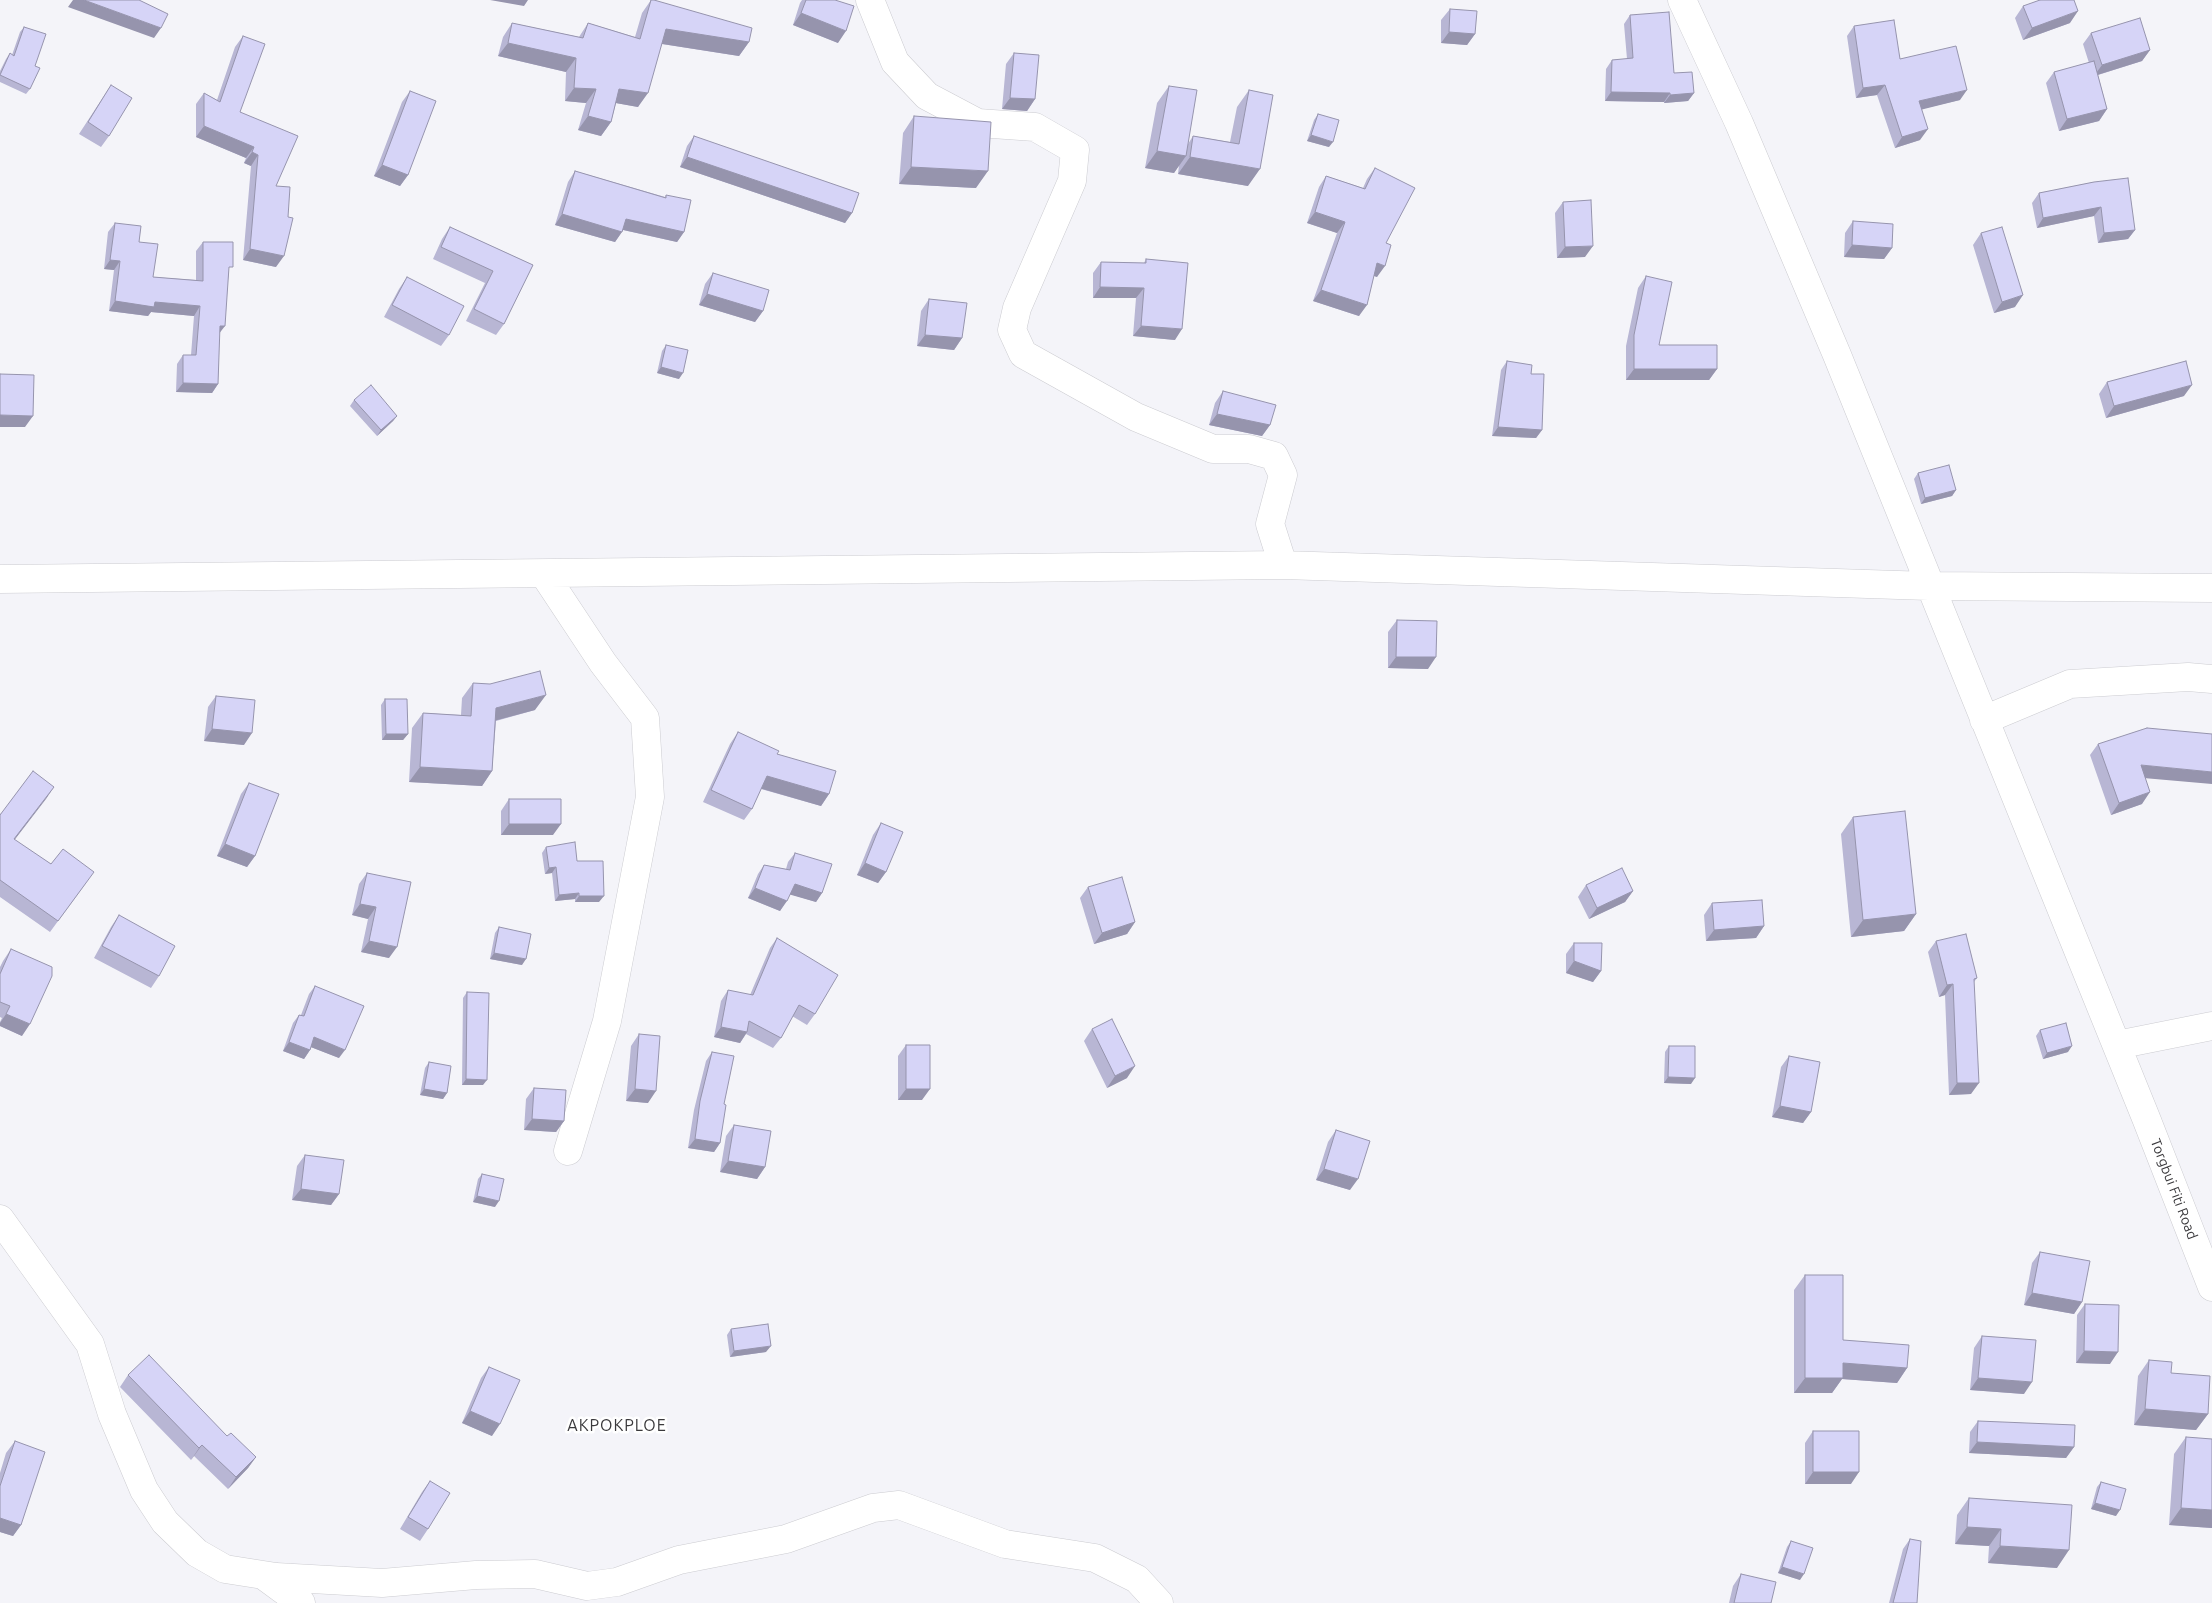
<!DOCTYPE html>
<html>
<head>
<meta charset="utf-8">
<style>
	body { margin:0 }
	canvas { display:block; background:#f4f4f9 }
</style>
</head>
<body>
<canvas width="2212" height="1603"></canvas>
<script>
const g = document.querySelector('canvas').getContext('2d');
g.lineJoin = 'round';
const toPath = rows => new Path2D(rows.map(r => 'M' + r).join(''));
function strokePath(path, color, width, dash) { g.strokeStyle = color; g.lineWidth = width; g.lineCap = dash ? 'butt' : 'round'; g.setLineDash(dash || []); g.stroke(path); }
function fill(path, color) { g.fillStyle = color; g.fill(path, 'evenodd'); }
function drawText(font, color, halo, rows, align = 'center') {
  g.font = font + ' Ubuntu,sans-serif'; g.lineWidth = 5; g.setLineDash([]); g.textBaseline = 'middle'; g.strokeStyle = halo; g.fillStyle = color; for (const [text, x, y, turn = 0] of rows) {
    g.save(); g.translate(x, y); g.rotate((+turn || 0) * Math.PI / 180); g.textAlign = isNaN(turn) ? turn : align; if (halo) g.strokeText(text, 0, 0); g.fillText(text, 0, 0); g.restore();
  }
}
const minor = toPath([
	[870,0,895,62,927,96,978,123,1035,127,1075,150,1072,181,1017,308,1012,330,1023,354,1136,417,1213,449,1249,449,1274,456,1283,475,1270,524,1283,565],
	[1682,0,1739,123,1837,355,2146,1118,2212,1287],
	[544,574,603,663,645,718,650,797,607,1021,568,1151],
	[0,579,1283,565,1929,586,2212,588],
	[1984,720,2070,684,2188,677,2212,679],
	[2117,1045,2212,1026],
	[0,1219,90,1344,112,1414,144,1490,165,1522,197,1553,225,1569,276,1577,382,1583,476,1575,535,1574,587,1586,617,1582,679,1560,786,1539,873,1508,899,1505,1005,1544,1095,1558,1137,1579,1159,1603],
	[263,1575,301,1603]
]);
strokePath(minor, '#ccccd1', 29);
strokePath(minor, '#fff', 28);
fill(toPath([
	[651,0,749,42,739,56,662,44,638,107,616,103,611,122,601,136,578,130,586,103,565,101,566,72,498,56,503,37,512,23,579,37,588,23,635,37,642,13],
	[802,0,835,0,838,43,793,25,800,3],
	[2023,6,2070,23,2023,40,2015,18],
	[1450,9,1475,34,1467,45,1441,43,1441,20],
	[1630,15,1674,73,1694,93,1688,101,1664,103,1664,102,1605,101,1606,69,1612,60,1627,59,1624,24],
	[1854,26,1900,59,1960,100,1921,109,1920,140,1895,148,1877,95,1856,98,1847,36],
	[24,27,30,89,26,94,0,82,0,71,6,59,10,53,12,55,20,32],
	[2091,33,2150,50,2142,61,2098,75,2107,109,2099,121,2059,131,2046,83,2054,72,2089,63,2083,44],
	[243,36,240,112,276,186,276,267,243,260,251,166,244,163,246,158,196,137,196,104,204,93,217,100,235,47],
	[1014,53,1035,99,1027,111,1002,109,1006,64],
	[111,85,109,136,101,147,79,134],
	[1169,86,1188,144,1193,136,1230,142,1237,107,1249,90,1248,186,1178,174,1179,165,1174,173,1145,168,1157,103],
	[410,91,408,175,400,186,374,176,402,102],
	[1318,114,1329,147,1307,141,1314,120],
	[914,116,976,188,899,184,903,133],
	[694,136,852,213,845,223,680,167,687,146],
	[1375,168,1386,243,1377,277,1374,276,1359,316,1313,301,1337,233,1307,223,1319,187,1326,176,1363,188,1367,179],
	[575,171,665,197,666,195,684,232,677,242,623,230,615,242,555,225,568,182],
	[2094,182,2135,230,2128,239,2098,243,2094,216,2037,228,2032,203,2039,193],
	[1563,202,1585,257,1557,258,1555,213],
	[1853,221,1892,248,1884,259,1844,257,1845,233],
	[115,223,139,242,153,277,196,280,196,251,203,242,229,273,219,334,218,384,212,393,176,392,177,364,183,355,191,355,194,316,151,312,148,316,109,311,114,270,104,269,108,232],
	[450,227,533,265,504,324,496,335,466,321,485,283,433,259,442,239],
	[1981,233,2015,307,1994,313,1973,245],
	[1146,259,1175,340,1133,336,1136,298,1093,298,1093,273,1101,262,1144,263],
	[713,273,763,311,755,322,699,305,705,284],
	[1646,276,1659,345,1717,369,1709,380,1626,380,1626,346,1638,288],
	[407,277,449,335,441,346,384,317,399,289],
	[929,299,962,338,954,350,917,346,921,311],
	[666,345,679,379,657,373,662,351],
	[1507,361,1531,374,1542,430,1536,438,1492,436,1501,370],
	[2107,382,2184,396,2106,418,2099,394],
	[1223,391,1270,425,1262,436,1209,425,1215,403],
	[354,400,397,416,393,421,377,436,350,406],
	[1918,473,1956,490,1952,496,1921,504,1914,479],
	[1397,620,1428,669,1388,668,1388,632],
	[473,683,535,710,496,721,492,771,482,786,409,782,412,728,423,713,461,715,462,698],
	[216,696,244,745,204,741,208,707],
	[385,699,408,734,403,740,382,740,381,705],
	[738,732,777,754,829,794,821,806,761,789,752,809,744,820,703,802,730,744],
	[2098,744,2145,778,2142,804,2111,815,2090,755],
	[249,783,255,856,247,867,217,856,241,794],
	[54,787,14,840,51,864,86,883,50,932,0,897,0,814],
	[509,799,553,835,501,835,501,811],
	[1853,817,1916,914,1904,931,1851,937,1841,834],
	[881,823,886,872,878,883,857,875,873,835],
	[546,847,577,861,599,902,575,902,575,899,555,901,552,873,545,874,542,853],
	[795,853,822,893,816,902,790,894,780,911,748,898,758,874,764,865,786,869,788,862],
	[367,873,389,958,361,952,368,919,352,915,359,884],
	[1586,885,1633,891,1625,902,1589,919,1578,897],
	[1088,887,1135,922,1127,934,1094,944,1080,898],
	[1712,903,1764,926,1756,938,1706,941,1704,915],
	[119,915,159,976,151,988,94,958,111,927],
	[499,927,522,965,490,959,495,933],
	[777,938,815,1014,807,1025,792,1016,781,1038,773,1048,746,1034,740,1043,714,1037,721,1001,728,990,750,995,770,948],
	[1936,941,1977,978,1974,982,1971,1094,1949,1095,1945,995,1939,997,1928,952],
	[1574,943,1601,971,1593,982,1566,973,1566,954],
	[11,949,22,1036,0,1026,0,1022,2,1018,0,1017,0,967,3,961],
	[315,986,339,1058,311,1047,310,1050,304,1059,283,1051,293,1023,299,1015,301,1015,309,994],
	[467,992,483,1085,462,1085,463,998],
	[1092,1029,1127,1078,1107,1088,1084,1041],
	[2040,1030,2068,1052,2043,1059,2036,1036],
	[639,1034,648,1103,626,1101,631,1046],
	[906,1045,922,1100,898,1100,898,1056],
	[1669,1046,1691,1084,1664,1083,1665,1052],
	[712,1052,724,1104,720,1143,714,1152,688,1148,694,1110,706,1061],
	[1789,1056,1811,1112,1803,1123,1772,1117,1781,1067],
	[429,1062,447,1093,443,1099,420,1095,425,1068],
	[534,1088,564,1121,556,1132,524,1130,526,1099],
	[734,1125,765,1167,757,1179,720,1172,726,1136],
	[1336,1130,1350,1190,1316,1180,1328,1142],
	[305,1155,339,1194,331,1205,292,1200,297,1166],
	[482,1174,495,1207,473,1202,478,1179],
	[2040,1252,2082,1302,2074,1314,2024,1305,2032,1263],
	[1805,1275,1843,1340,1907,1368,1897,1383,1842,1379,1832,1393,1794,1393,1794,1290],
	[2085,1304,2110,1364,2076,1363,2077,1315],
	[731,1329,766,1352,730,1357,727,1335],
	[1982,1336,2024,1394,1970,1390,1974,1348],
	[2149,1360,2171,1373,2208,1414,2196,1430,2134,1425,2138,1376],
	[489,1367,492,1436,462,1423,481,1378],
	[128,1375,227,1436,256,1457,248,1468,228,1489,194,1456,191,1460,120,1387],
	[1978,1421,2074,1447,2066,1458,1969,1453,1970,1432],
	[1813,1431,1851,1484,1805,1484,1805,1443],
	[2186,1437,2212,1528,2169,1525,2174,1454],
	[15,1441,21,1525,13,1536,0,1532,0,1473,6,1453],
	[430,1481,428,1529,420,1541,400,1529,422,1492],
	[2101,1482,2116,1516,2091,1509,2097,1487],
	[1969,1498,2057,1568,1988,1563,1989,1546,1955,1544,1957,1515],
	[1910,1539,1917,1603,1889,1603,1903,1549],
	[1791,1541,1800,1580,1778,1573,1787,1547],
	[1741,1574,1771,1603,1729,1603,1733,1586]
]), '#b8b6d4');
fill(toPath([
	[73,0,84,0,161,28,154,38,68,7],
	[490,0,528,0,524,6],
	[2078,11,2070,23,2023,40,2032,28],
	[801,13,846,31,838,43,793,25],
	[666,29,749,42,739,56,656,43],
	[1449,32,1475,34,1467,45,1441,43],
	[508,43,576,58,566,72,498,56],
	[2150,50,2142,61,2094,76,2102,65],
	[1885,85,1877,95,1856,98,1863,88],
	[574,88,596,89,586,103,565,101],
	[619,89,648,93,638,107,610,102],
	[1967,90,1960,100,1912,112,1919,101],
	[1611,92,1670,93,1664,102,1605,101],
	[1694,93,1688,101,1664,103,1670,95],
	[1010,98,1035,99,1027,111,1002,109],
	[2107,109,2099,121,2059,131,2067,119],
	[588,116,611,122,601,136,578,130],
	[204,126,254,147,246,158,196,137],
	[1928,129,1920,140,1895,148,1902,137],
	[1311,135,1333,142,1329,147,1307,141],
	[1157,151,1186,156,1174,173,1145,168],
	[252,152,258,155,251,166,244,163],
	[687,157,852,213,845,223,680,167],
	[1190,157,1260,169,1248,186,1178,174],
	[382,165,408,175,400,186,374,176],
	[911,167,988,171,976,188,899,184],
	[2101,207,2094,216,2037,228,2043,218],
	[1315,212,1345,222,1337,233,1307,223],
	[562,214,622,232,615,242,555,225],
	[626,219,684,232,677,242,619,229],
	[2135,230,2128,239,2098,243,2104,233],
	[1852,245,1892,248,1884,259,1844,257],
	[1593,246,1585,257,1557,258,1565,247],
	[250,249,284,256,276,267,243,260],
	[110,260,120,261,114,270,104,269],
	[1377,263,1385,266,1377,277,1369,274],
	[1100,287,1144,288,1136,298,1093,298],
	[1321,290,1367,305,1359,316,1313,301],
	[707,294,763,311,755,322,699,305],
	[2023,295,2015,307,1994,313,2002,302],
	[115,301,155,302,200,306,194,316,151,312,148,316,109,311],
	[220,326,225,326,218,335],
	[1141,326,1182,329,1175,340,1133,336],
	[925,335,962,338,954,350,917,346],
	[661,367,683,373,679,379,657,373],
	[1634,369,1717,369,1709,380,1626,380],
	[183,383,218,384,212,393,176,392],
	[2192,385,2184,396,2106,418,2114,406],
	[1217,414,1270,425,1262,436,1209,425],
	[0,415,33,416,25,427,0,427],
	[397,416,393,421,377,436,381,430],
	[1498,427,1542,430,1536,438,1492,436],
	[1956,490,1952,496,1921,504,1925,498],
	[1396,657,1436,657,1428,669,1388,668],
	[546,695,535,710,486,723,496,708],
	[212,729,252,733,244,745,204,741],
	[386,734,408,734,403,740,382,740],
	[2141,765,2212,772,2212,784,2132,777],
	[420,767,492,771,482,786,409,782],
	[767,776,829,794,821,806,759,788],
	[54,787,46,799,6,851,14,839],
	[2150,792,2142,804,2111,815,2119,803],
	[509,824,561,824,553,835,501,835],
	[225,844,255,856,247,867,217,856],
	[865,863,886,872,878,883,857,875],
	[556,867,552,873,545,874,549,868],
	[795,884,822,893,816,902,788,894],
	[755,888,787,901,780,911,748,898],
	[1633,891,1625,902,1589,919,1597,908],
	[579,893,575,899,555,901,559,895],
	[579,896,604,896,599,902,575,902],
	[360,904,376,907,368,919,352,915],
	[1916,914,1904,931,1851,937,1863,920],
	[1135,922,1127,934,1094,944,1102,933],
	[1764,926,1756,938,1706,941,1714,930],
	[369,941,397,947,389,958,361,952],
	[494,953,526,959,522,965,490,959],
	[1574,961,1601,971,1593,982,1566,973],
	[1953,984,1945,995,1939,997,1947,985],
	[6,1014,30,1024,22,1036,0,1026,0,1023],
	[721,1027,747,1032,740,1043,714,1037],
	[314,1037,345,1050,339,1058,308,1046],
	[289,1042,310,1050,304,1059,283,1051],
	[2072,1046,2068,1052,2043,1059,2047,1053],
	[1135,1066,1127,1078,1107,1088,1115,1076],
	[1668,1077,1695,1078,1691,1084,1664,1083],
	[466,1079,487,1080,483,1085,462,1085],
	[1957,1083,1979,1083,1971,1094,1949,1095],
	[424,1089,447,1093,443,1099,420,1095],
	[635,1089,656,1091,648,1103,626,1101],
	[906,1089,930,1089,922,1100,898,1100],
	[1780,1106,1811,1112,1803,1123,1772,1117],
	[532,1119,564,1121,556,1132,524,1130],
	[695,1139,720,1143,714,1152,688,1148],
	[728,1161,765,1167,757,1179,720,1172],
	[1324,1169,1358,1179,1350,1190,1316,1180],
	[301,1189,339,1194,331,1205,292,1200],
	[477,1196,499,1201,495,1207,473,1202],
	[2032,1293,2082,1302,2074,1314,2024,1305],
	[771,1346,766,1352,730,1357,734,1351],
	[2084,1351,2118,1352,2110,1364,2076,1363],
	[1843,1363,1907,1368,1897,1383,1842,1379,1832,1393,1794,1393,1805,1378],
	[1978,1378,2032,1382,2024,1394,1970,1390],
	[2145,1409,2208,1414,2196,1430,2134,1425],
	[470,1411,500,1424,492,1436,462,1423],
	[1977,1442,2074,1447,2066,1458,1969,1453],
	[202,1445,194,1456,191,1460,199,1448],
	[256,1457,248,1468,228,1489,236,1477],
	[1813,1472,1859,1472,1851,1484,1805,1484],
	[2095,1503,2120,1510,2116,1516,2091,1509],
	[2181,1508,2212,1510,2212,1528,2169,1525],
	[0,1518,21,1525,13,1536,0,1532],
	[1967,1527,2001,1529,1989,1546,1955,1544],
	[2000,1546,2069,1550,2057,1568,1988,1563],
	[1782,1567,1804,1574,1800,1580,1778,1573]
]), '#9694ad');
const building = toPath([
	[84,0,139,0,168,14,161,28,84,0],
	[651,0,654,0,752,28,749,42,666,29,648,93,619,89,611,122,588,116,596,89,574,88,576,58,508,43,512,23,583,38,588,23,640,39,651,0],
	[806,0,835,0,854,6,846,31,801,13,806,0],
	[2040,0,2074,0,2078,11,2032,28,2023,6,2040,0],
	[1450,9,1477,11,1475,34,1449,32,1450,9],
	[1669,12,1674,73,1692,72,1694,93,1670,95,1670,93,1611,92,1612,60,1633,58,1630,15,1669,12],
	[2140,18,2150,50,2102,65,2091,33,2140,18],
	[1894,20,1900,59,1956,46,1967,90,1919,101,1928,129,1902,137,1885,85,1863,88,1854,26,1894,20],
	[24,27,46,34,35,66,40,68,30,89,0,75,10,53,14,56,24,27],
	[243,36,265,44,240,112,298,136,276,186,290,187,288,217,293,218,284,256,250,249,258,155,252,152,254,147,204,126,204,93,220,102,243,36],
	[1014,53,1039,55,1035,99,1010,98,1014,53],
	[2094,61,2107,109,2067,119,2054,72,2094,61],
	[111,85,132,98,109,136,88,122,111,85],
	[1169,86,1197,90,1186,156,1157,151,1169,86],
	[1249,90,1273,95,1260,169,1190,157,1193,136,1239,144,1249,90],
	[410,91,436,101,408,175,382,165,410,91],
	[1318,114,1339,120,1333,142,1311,135,1318,114],
	[914,116,991,122,988,171,911,167,914,116],
	[694,136,859,193,852,213,687,157,694,136],
	[1375,168,1415,188,1386,243,1391,245,1385,266,1377,263,1367,305,1321,290,1345,222,1315,212,1326,176,1365,189,1375,168],
	[575,171,666,198,666,195,691,200,684,232,626,219,622,232,562,214,575,171],
	[2128,178,2135,230,2104,233,2101,207,2043,218,2039,193,2094,182,2128,178],
	[1591,200,1593,246,1565,247,1563,202,1591,200],
	[1853,221,1893,224,1892,248,1852,245,1853,221],
	[115,223,141,226,139,242,158,244,153,277,203,281,203,242,233,242,233,267,229,267,225,326,220,326,218,384,183,383,183,355,196,355,200,306,155,302,154,307,115,301,120,261,110,260,115,223],
	[450,227,533,265,504,324,474,309,493,271,441,247,450,227],
	[2002,227,2023,295,2002,302,1981,233,2002,227],
	[1146,259,1188,263,1182,329,1141,326,1144,288,1100,287,1101,262,1146,263,1146,259],
	[713,273,769,290,763,311,707,294,713,273],
	[1646,276,1672,282,1659,345,1717,345,1717,369,1634,369,1634,335,1646,276],
	[407,277,464,306,449,335,392,305,407,277],
	[929,299,967,303,962,338,925,335,929,299],
	[666,345,688,350,683,373,661,367,666,345],
	[1507,361,1532,365,1531,374,1544,374,1542,430,1498,427,1507,361],
	[2186,361,2192,385,2114,406,2107,382,2186,361],
	[0,374,34,375,33,416,0,415,0,374],
	[371,385,397,416,381,430,354,400,371,385],
	[1223,391,1276,405,1270,425,1217,414,1223,391],
	[1949,465,1956,490,1925,498,1918,473,1949,465],
	[1397,620,1437,621,1436,657,1396,657,1397,620],
	[540,671,546,695,496,708,492,771,420,767,423,713,471,716,473,683,490,684,540,671],
	[216,696,255,700,252,733,212,729,216,696],
	[385,699,407,699,408,734,386,734,385,699],
	[2147,728,2212,734,2212,772,2141,765,2150,792,2119,803,2098,744,2147,728],
	[738,732,779,751,777,754,836,771,829,794,767,776,752,809,711,790,738,732],
	[33,771,54,787,14,839,51,864,63,849,94,872,58,921,0,880,0,815,33,771],
	[249,783,279,794,255,856,225,844,249,783],
	[509,799,561,799,561,824,509,824,509,799],
	[1905,811,1916,914,1863,920,1853,817,1905,811],
	[881,823,903,832,886,872,865,863,881,823],
	[575,842,577,861,603,861,604,896,579,896,579,893,559,895,556,867,549,868,546,847,575,842],
	[795,853,832,864,822,893,795,884,787,901,755,888,764,865,790,870,795,853],
	[1622,868,1633,891,1597,908,1586,885,1622,868],
	[367,873,411,882,397,947,369,941,376,907,360,904,367,873],
	[1122,877,1135,922,1102,933,1088,887,1122,877],
	[1762,900,1764,926,1714,930,1712,903,1762,900],
	[119,915,175,946,159,976,102,946,119,915],
	[499,927,531,934,526,959,494,953,499,927],
	[1966,934,1977,978,1974,979,1979,1083,1957,1083,1953,984,1947,985,1936,941,1966,934],
	[777,938,838,975,815,1014,799,1005,781,1038,749,1021,747,1032,721,1027,728,990,753,995,777,938],
	[1574,943,1602,943,1601,971,1574,961,1574,943],
	[11,949,52,967,52,976,30,1024,6,1014,10,1006,0,1002,0,974,11,949],
	[315,986,364,1006,345,1050,314,1037,310,1050,289,1042,299,1015,304,1016,315,986],
	[467,992,489,993,487,1080,466,1079,467,992],
	[1112,1019,1135,1066,1115,1076,1092,1029,1112,1019],
	[2066,1023,2072,1046,2047,1053,2040,1030,2066,1023],
	[639,1034,660,1036,656,1091,635,1089,639,1034],
	[906,1045,930,1045,930,1089,906,1089,906,1045],
	[1669,1046,1695,1046,1695,1078,1668,1077,1669,1046],
	[712,1052,734,1056,724,1104,726,1105,720,1143,695,1139,700,1101,712,1052],
	[1789,1056,1820,1062,1811,1112,1780,1106,1789,1056],
	[429,1062,451,1066,447,1093,424,1089,429,1062],
	[534,1088,566,1090,564,1121,532,1119,534,1088],
	[734,1125,771,1131,765,1167,728,1161,734,1125],
	[1336,1130,1370,1141,1358,1179,1324,1169,1336,1130],
	[305,1155,344,1160,339,1194,301,1189,305,1155],
	[482,1174,504,1179,499,1201,477,1196,482,1174],
	[2040,1252,2090,1261,2082,1302,2032,1293,2040,1252],
	[1805,1275,1843,1275,1843,1340,1909,1345,1907,1368,1843,1363,1843,1378,1805,1378,1805,1275],
	[2085,1304,2119,1305,2118,1352,2084,1351,2085,1304],
	[768,1324,771,1346,734,1351,731,1329,768,1324],
	[1982,1336,2036,1340,2032,1382,1978,1378,1982,1336],
	[149,1355,227,1436,231,1433,256,1457,236,1477,202,1445,199,1448,128,1375,149,1355],
	[2149,1360,2172,1362,2171,1373,2210,1376,2208,1414,2145,1409,2149,1360],
	[489,1367,520,1380,500,1424,470,1411,489,1367],
	[1978,1421,2075,1425,2074,1447,1977,1442,1978,1421],
	[1813,1431,1859,1431,1859,1472,1813,1472,1813,1431],
	[2186,1437,2212,1439,2212,1510,2181,1508,2186,1437],
	[15,1441,45,1452,21,1525,0,1518,0,1486,15,1441],
	[430,1481,450,1493,428,1529,408,1517,430,1481],
	[2101,1482,2126,1489,2120,1510,2095,1503,2101,1482],
	[1969,1498,2072,1505,2069,1550,2000,1546,2001,1529,1967,1527,1969,1498],
	[1910,1539,1921,1541,1917,1603,1893,1603,1910,1539],
	[1791,1541,1813,1548,1804,1574,1782,1567,1791,1541],
	[1741,1574,1776,1582,1771,1603,1734,1603,1741,1574]
]);
fill(building, '#d6d4f7');
strokePath(building, '#9694ad', 1);
drawText('14px', '#3a393c', '#fff', [
	["Torgbui Fiti Road",2174,1189,69]
]);
g.letterSpacing = '1px';
drawText('16px', '#3a393c', '#fff', [
	["AKPOKPLOE",617,1426]
]);
g.letterSpacing = '0px';
</script>
</body>
</html>
